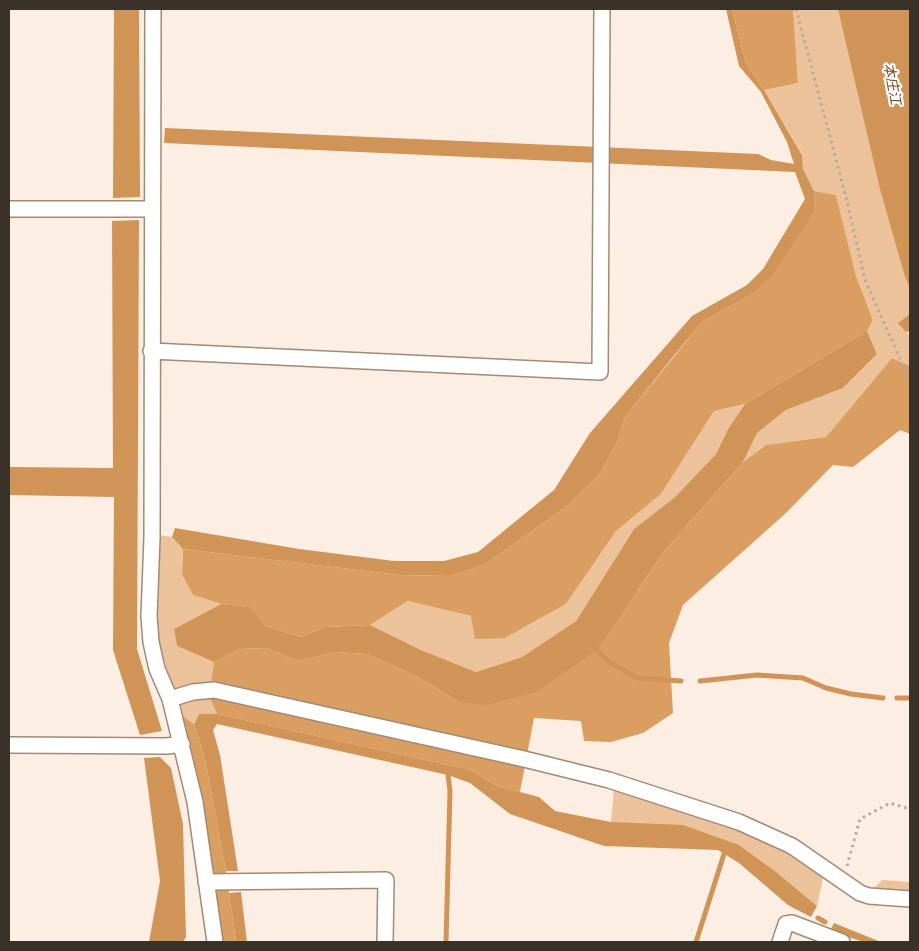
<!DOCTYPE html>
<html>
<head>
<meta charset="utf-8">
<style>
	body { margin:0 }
	#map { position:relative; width:919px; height:951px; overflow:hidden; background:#fceee2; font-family:"Nunito Sans",sans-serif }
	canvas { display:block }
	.frame { position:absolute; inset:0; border:10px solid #3a3129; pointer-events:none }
</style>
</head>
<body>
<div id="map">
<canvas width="919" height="951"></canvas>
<div class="frame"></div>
</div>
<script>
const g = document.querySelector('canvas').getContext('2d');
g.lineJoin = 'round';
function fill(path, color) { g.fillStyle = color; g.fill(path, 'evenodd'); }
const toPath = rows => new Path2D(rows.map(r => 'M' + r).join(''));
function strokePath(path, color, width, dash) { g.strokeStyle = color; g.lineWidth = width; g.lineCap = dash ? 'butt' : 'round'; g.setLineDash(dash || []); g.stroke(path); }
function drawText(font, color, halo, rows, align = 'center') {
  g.font = font + ' "Nunito Sans","Noto Sans JP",sans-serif'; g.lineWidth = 4.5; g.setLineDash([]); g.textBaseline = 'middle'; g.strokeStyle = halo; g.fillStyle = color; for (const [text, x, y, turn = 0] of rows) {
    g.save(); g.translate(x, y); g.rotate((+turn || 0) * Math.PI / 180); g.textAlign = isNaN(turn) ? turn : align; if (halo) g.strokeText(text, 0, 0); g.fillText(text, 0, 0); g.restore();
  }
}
fill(toPath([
	[793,9,851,9,905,277,910,289,910,314,899,323,910,336,910,366,892,358,826,437,766,445,743,462,757,433,786,410,843,388,877,354,867,331,873,320,856,276,836,195,814,191,803,169,802,154,764,90,798,83],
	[745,404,728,429,716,454,675,497,634,529,576,621,522,657,476,672,421,650,370,625,408,601,471,616,505,638,566,604,616,531,661,494,714,411],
	[158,535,172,537,183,549,182,575,193,595,221,604,174,629,177,646,214,662,209,696,217,714,199,714,194,724,181,715,157,639],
	[614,790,736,827,788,851,823,878,817,906,775,871,739,845,611,822],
	[882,880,910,882,910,893,872,890]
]), '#ecc29b');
fill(toPath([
	[732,9,793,9,798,83,764,90,746,63],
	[814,191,836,195,856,276,873,320,867,331,745,404,714,411,661,494,616,531,566,604,505,638,475,639,471,616,408,601,370,625,325,627,301,637,265,626,249,607,221,604,193,595,182,575,183,549,400,575,450,576,484,565,567,506,600,474,618,440,625,417,702,322,752,294,815,210],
	[892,358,910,366,910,434,900,430,853,467,833,465,786,513,683,605,669,643,673,713,643,733,611,742,584,741,581,721,534,718,520,792,497,786,471,770,217,714,209,696,214,662,239,649,266,648,299,661,336,652,367,654,418,677,459,702,638,590,665,550,743,462,766,445,826,437],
	[181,715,194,724,205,759,226,871,236,942,221,942,194,763]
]), '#da9e61');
fill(toPath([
	[114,9,139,9,140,197,113,198],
	[726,9,732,9,746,63,764,90,802,155,803,169,814,191,815,210,773,274,752,294,702,322,672,358,625,417,618,440,600,474,567,506,484,565,450,576,400,575,183,549,172,537,175,528,299,549,394,561,444,561,478,552,554,490,590,433,692,316,747,285,763,269,805,199,795,172,164,143,165,128,758,154,771,160,794,164,787,142,761,92,739,66],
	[838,9,910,9,910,289,905,277,880,189],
	[139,220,137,649,162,731,140,735,113,650,114,497,9,495,9,467,113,468,112,221],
	[910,314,910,331,906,332,898,323],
	[867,331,877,354,843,388,786,410,757,433,743,462,665,550,597,650,536,692,486,705,459,702,418,677,367,654,336,652,299,661,266,648,239,649,214,662,177,646,174,629,221,604,250,607,265,626,301,637,325,627,370,625,421,650,476,672,522,657,576,621,634,529,675,497,716,454,728,429,745,404],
	[199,714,217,714,471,770,497,786,539,797,555,811,611,822,683,825,739,845,775,871,817,906,811,917,788,905,739,863,718,850,604,846,510,814,470,783,448,775,217,724,213,730,220,755,238,871,226,871,205,759,194,724],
	[160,757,171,768,183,824,186,937,183,942,149,942,160,881,144,758],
	[241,892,247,942,236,942,229,893],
	[834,923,881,942,864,942,830,931]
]), '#d09457');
strokePath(toPath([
	[597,650,609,662,637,678,681,681],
	[700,681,757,675,803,678,826,688,851,694,883,698],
	[897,698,910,698],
	[818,918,825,922],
	[446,942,450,791,448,775],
	[696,942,724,854]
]), '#d09457', 5);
const street = toPath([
	[153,9,152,538,149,616,151,642,157,669,170,699,195,802,215,942],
	[9,209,152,209],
	[151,351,600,372,602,9],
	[170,699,193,692,214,690,524,759,609,780,739,822,792,846,860,893,869,896,910,899],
	[9,745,167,746,182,744],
	[206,882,386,880,385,942],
	[780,942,786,924,792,923,842,942]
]);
strokePath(street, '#a08b78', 18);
strokePath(toPath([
	[796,9,846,197,865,280,910,381],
	[847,866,860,819,890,803,910,809]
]), '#b6aa9f', 3, [2.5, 4]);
strokePath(street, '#fff', 15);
drawText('italic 14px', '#734a1d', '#fff', [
	["本庄江",891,84,80]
]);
</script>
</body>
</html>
